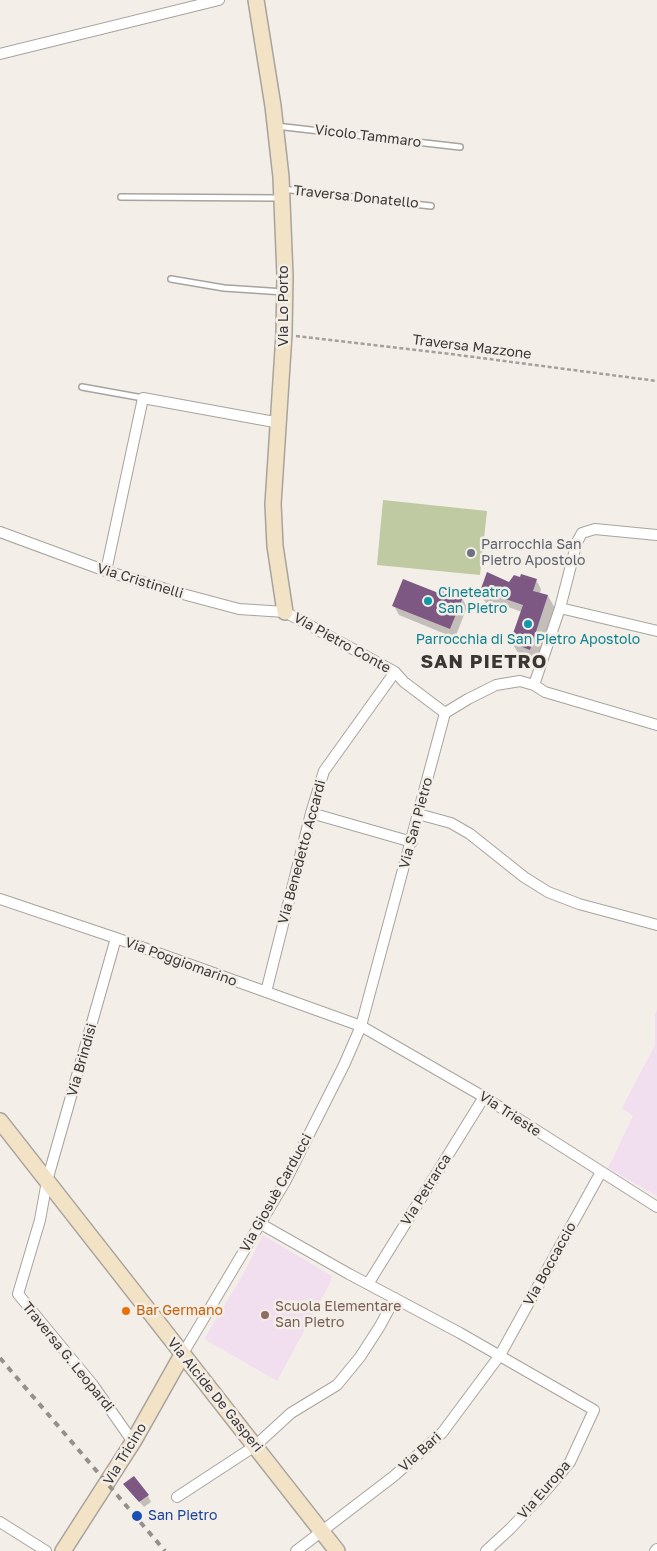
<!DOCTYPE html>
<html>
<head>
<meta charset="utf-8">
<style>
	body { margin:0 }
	canvas { display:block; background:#f4eee8 }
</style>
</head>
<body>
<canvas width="657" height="1551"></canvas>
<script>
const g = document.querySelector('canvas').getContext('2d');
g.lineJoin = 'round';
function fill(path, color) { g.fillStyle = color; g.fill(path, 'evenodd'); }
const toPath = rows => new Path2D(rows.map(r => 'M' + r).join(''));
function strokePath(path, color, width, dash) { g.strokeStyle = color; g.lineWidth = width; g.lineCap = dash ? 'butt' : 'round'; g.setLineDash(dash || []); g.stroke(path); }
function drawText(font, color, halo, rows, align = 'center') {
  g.font = font + ' "Golos Text",sans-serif'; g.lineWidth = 5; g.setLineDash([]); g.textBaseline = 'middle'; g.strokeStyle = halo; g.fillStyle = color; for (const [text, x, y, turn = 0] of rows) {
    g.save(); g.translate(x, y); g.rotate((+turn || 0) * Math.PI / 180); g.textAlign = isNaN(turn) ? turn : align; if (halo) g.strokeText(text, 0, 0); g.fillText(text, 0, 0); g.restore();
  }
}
fill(toPath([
	[657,1010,657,1196,608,1168,633,1116,622,1108,655,1045,655,1015],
	[263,1235,332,1276,330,1283,277,1381,204,1339,244,1273]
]), '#f1dff0');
fill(toPath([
	[383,500,487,511,480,575,377,565]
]), '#bfcaa2');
fill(toPath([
	[536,580,541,589,540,594,548,596,555,608,537,662,519,654,511,642,522,612,497,603,495,607,486,603,480,594,509,584],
	[442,596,462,598,467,607,455,638,399,615,394,606],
	[129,1490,148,1496,151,1502,144,1507]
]), '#0003');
fill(toPath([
	[487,572,509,582,514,575,520,577,521,574,537,579,533,591,548,595,530,650,510,642,523,605,491,594,490,598,479,594],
	[403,579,441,594,443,589,463,597,450,629,392,606],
	[134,1476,149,1495,139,1502,123,1484]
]), '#7d5883');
const lane = toPath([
	[276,126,460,147],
	[282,189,431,206],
	[121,197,279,198],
	[171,279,224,288,284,292],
	[82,387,143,398]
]);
const street = toPath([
	[0,54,219,0],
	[0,532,106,571,179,593,239,609,285,612,395,672,404,682,445,713],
	[106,571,143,398,280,423],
	[560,608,657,631],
	[534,685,560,608,577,542,582,533,595,529,657,535],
	[311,813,412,842],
	[418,814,451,823,470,834,524,877,548,892,579,904,657,925],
	[0,899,116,938,361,1026,484,1097,657,1207],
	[116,938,47,1181,40,1220,18,1294,93,1385,133,1442],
	[266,992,311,813,324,771,395,672],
	[261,1224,349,1274,460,1333,594,1410,570,1462,542,1495,510,1529,486,1551],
	[368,1284,484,1097],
	[182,1355,285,1182,344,1065,361,1026,445,713,468,699,496,685,520,681,534,685,545,692,657,725],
	[177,1497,255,1446,291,1413,337,1385,360,1357,380,1326,395,1298],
	[0,1522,46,1551],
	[296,1551,394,1476,442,1433,500,1355,601,1172],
	[655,1551,657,1549]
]);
const secondary = toPath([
	[256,0,273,106,281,177,285,276,284,334,273,504,275,546,285,612],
	[0,1121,337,1551],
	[63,1551,133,1442,182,1355]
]);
strokePath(lane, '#a8a39d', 8);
strokePath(street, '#a8a39d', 12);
strokePath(secondary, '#a8a39d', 18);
strokePath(toPath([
	[296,336,443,353,657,381]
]), '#a4a09b', 2.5, [4, 2.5]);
strokePath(lane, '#fff', 5);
strokePath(street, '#fff', 10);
strokePath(secondary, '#f2e3c7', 15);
strokePath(toPath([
	[0,1358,165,1551]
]), '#94908c', 4, [6, 6]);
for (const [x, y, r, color] of [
	[471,553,5,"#6b7280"],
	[428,601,5,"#0f9aa8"],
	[528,624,5,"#0f9aa8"],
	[126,1311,5,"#e8710a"],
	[265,1315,5,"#8d6e63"],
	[137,1516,6,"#1a4fb4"]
]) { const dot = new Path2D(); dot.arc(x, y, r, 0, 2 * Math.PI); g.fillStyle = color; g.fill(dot); strokePath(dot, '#f4eee8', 2); }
drawText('14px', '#3a3735', '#f4eee8', [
	["Vicolo Tammaro",368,136,7],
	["Traversa Donatello",356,197,6],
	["Via Lo Porto",284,306,-90],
	["Traversa Mazzone",472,347,7],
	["Via Cristinelli",140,581,17],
	["Via Pietro Conte",342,643,29],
	["Via San Pietro",416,823,-75],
	["Via Benedetto Accardi",302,852,-75],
	["Via Poggiomarino",181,962,20],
	["Via Brindisi",82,1060,-74],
	["Via Trieste",510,1114,33],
	["Via Petrarca",426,1190,-58],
	["Via Giosuè Carducci",276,1193,-61],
	["Via Boccaccio",550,1264,-61],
	["Traversa G. Leopardi",68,1357,51],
	["Via Alcide De Gasperi",215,1395,51],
	["Via Bari",420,1452,-42],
	["Via Tricino",125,1454,-59],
	["Via Europa",544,1490,-49]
]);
drawText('14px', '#5b616d', '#f4eee8', [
	["Parrocchia San",481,545],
	["Pietro Apostolo",481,561]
], 'left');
drawText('14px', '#0d838f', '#f4eee8', [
	["Cineteatro",438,593],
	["San Pietro",438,609],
	["Parrocchia di San Pietro Apostolo",528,640,"center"]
], 'left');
drawText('14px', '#785e54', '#f4eee8', [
	["Scuola Elementare",275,1307],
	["San Pietro",275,1323]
], 'left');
drawText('14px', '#c56008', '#f4eee8', [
	["Bar Germano",136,1311]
], 'left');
drawText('14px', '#164399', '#f4eee8', [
	["San Pietro",148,1516]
], 'left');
g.letterSpacing = '1px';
drawText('bold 19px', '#3b3632', '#f4eee8', [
	["SAN PIETRO",484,662]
]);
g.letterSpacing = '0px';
</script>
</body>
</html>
